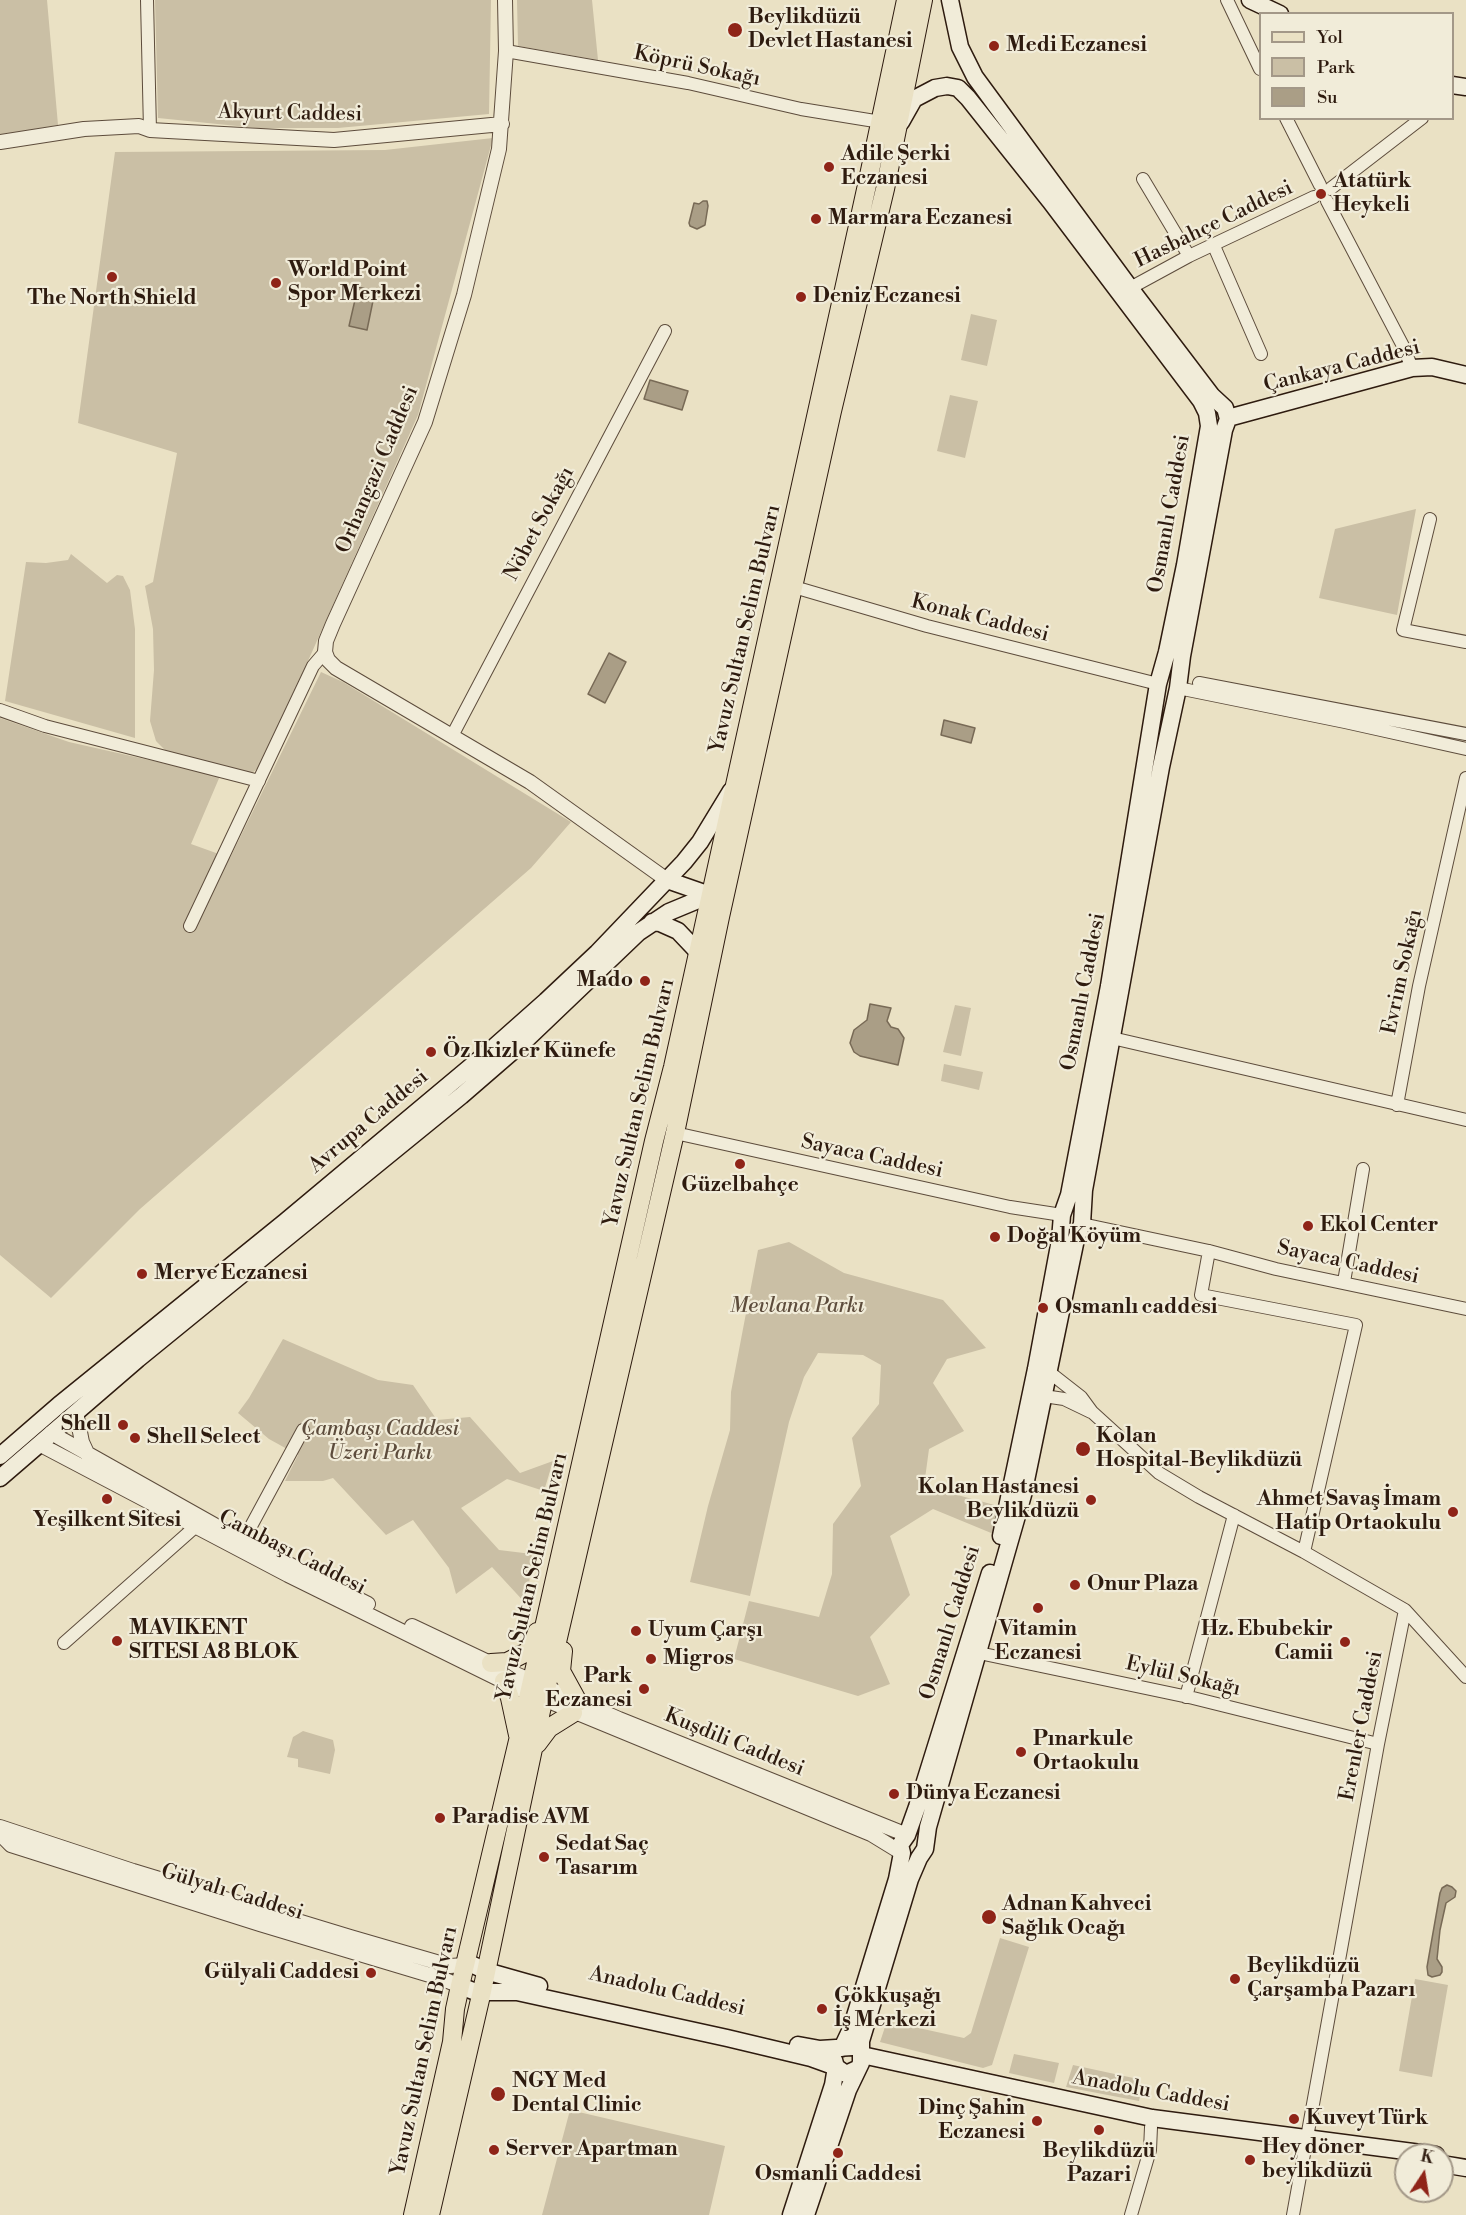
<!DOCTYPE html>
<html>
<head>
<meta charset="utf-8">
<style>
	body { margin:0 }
	#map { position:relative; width:1466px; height:2215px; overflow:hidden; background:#eae1c4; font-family:"Libre Bodoni",serif }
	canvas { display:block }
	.legend { position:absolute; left:1259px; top:12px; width:195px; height:108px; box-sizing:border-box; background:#f1ecd9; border:2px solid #a39888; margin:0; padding:8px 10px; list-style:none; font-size:18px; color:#2e1b0f }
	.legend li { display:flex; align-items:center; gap:12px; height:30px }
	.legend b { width:30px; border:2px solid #a39888 }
	.north { position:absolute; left:1394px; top:2143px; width:60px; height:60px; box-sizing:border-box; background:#f1ecd9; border:2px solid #a39888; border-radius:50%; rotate:12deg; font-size:16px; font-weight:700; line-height:24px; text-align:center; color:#2e1b0f }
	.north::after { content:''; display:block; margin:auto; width:21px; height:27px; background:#8f2418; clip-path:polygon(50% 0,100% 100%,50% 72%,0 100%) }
</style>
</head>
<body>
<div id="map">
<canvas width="1466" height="2215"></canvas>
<ul class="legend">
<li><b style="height:8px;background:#eae1c4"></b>Yol</li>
<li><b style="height:16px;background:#cabfa5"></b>Park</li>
<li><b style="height:16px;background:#aa9e86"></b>Su</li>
</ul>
<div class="north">K</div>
</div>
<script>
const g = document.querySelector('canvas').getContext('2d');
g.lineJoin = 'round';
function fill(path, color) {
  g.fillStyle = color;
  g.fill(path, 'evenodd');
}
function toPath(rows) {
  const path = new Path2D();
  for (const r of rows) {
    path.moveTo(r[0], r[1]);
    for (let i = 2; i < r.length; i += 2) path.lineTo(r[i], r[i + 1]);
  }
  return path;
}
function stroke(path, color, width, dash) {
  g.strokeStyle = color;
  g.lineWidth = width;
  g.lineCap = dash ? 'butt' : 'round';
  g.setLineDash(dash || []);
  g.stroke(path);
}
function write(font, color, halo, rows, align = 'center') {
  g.font = font + ' "Libre Bodoni",serif';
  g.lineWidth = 4.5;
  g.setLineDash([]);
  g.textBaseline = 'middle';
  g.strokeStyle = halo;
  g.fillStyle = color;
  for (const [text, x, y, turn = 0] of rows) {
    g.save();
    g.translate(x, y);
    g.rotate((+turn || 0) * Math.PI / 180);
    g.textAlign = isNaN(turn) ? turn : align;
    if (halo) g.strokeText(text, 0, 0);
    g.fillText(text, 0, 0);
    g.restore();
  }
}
fill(toPath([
	[0,0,47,0,58,125,0,135],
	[155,0,491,0,489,114,338,128,257,128,158,118],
	[517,0,592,0,598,60,518,46],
	[493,138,418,415,261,766,252,773,168,753,156,741,150,721,154,670,153,629,145,586,153,582,177,453,78,423,115,152,385,150],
	[971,314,997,320,987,366,961,360],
	[950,395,978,401,965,458,937,451],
	[1416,509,1397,615,1319,598,1335,529],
	[71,554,107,583,117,575,123,576,130,590,135,629,135,738,5,701,26,562,46,563,68,560],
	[321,672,343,682,571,822,531,868,140,1209,51,1298,0,1255,0,718,69,742,220,776,191,844,230,858],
	[955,1005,971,1008,961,1056,943,1052],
	[944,1064,983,1072,979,1090,941,1081],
	[789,1242,844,1273,943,1300,986,1348,947,1359,933,1383,964,1431,929,1449,924,1486,1002,1507,996,1535,933,1509,890,1536,910,1595,870,1637,890,1684,858,1696,734,1659,749,1601,819,1617,832,1574,833,1524,861,1486,852,1438,879,1404,881,1365,863,1355,818,1353,804,1377,789,1422,750,1596,690,1582,708,1506,730,1430,731,1392,758,1250],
	[283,1339,378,1380,413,1385,437,1420,470,1417,520,1473,553,1461,544,1491,507,1479,461,1508,499,1550,532,1554,527,1605,492,1567,456,1594,449,1568,413,1520,386,1535,333,1478,323,1481,285,1481,298,1455,269,1439,238,1413,249,1398],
	[303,1731,333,1740,335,1750,330,1774,298,1767,298,1759,287,1757,293,1737],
	[1000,1938,1029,1947,992,2065,983,2068,880,2042,887,2021,964,2038,971,2033],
	[1415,1979,1448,1985,1432,2077,1399,2071],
	[1014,2054,1059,2063,1054,2083,1009,2073],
	[1073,2065,1138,2079,1136,2090,1141,2092,1139,2101,1066,2087],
	[570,2110,725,2146,709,2215,542,2215]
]), '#cabfa5');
const water = toPath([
	[703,201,707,201,708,206,705,225,697,229,690,226,689,223,694,203,699,204,703,201],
	[358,287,375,291,367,330,349,326,358,287],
	[650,380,688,391,682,410,644,399,650,380],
	[609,653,626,662,605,703,588,694,609,653],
	[944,720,975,728,971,743,941,735,944,720],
	[870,1004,891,1008,887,1021,891,1027,898,1029,904,1038,898,1065,860,1056,854,1052,850,1043,854,1030,867,1020,870,1004],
	[1447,1885,1452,1887,1456,1891,1455,1897,1446,1903,1440,1930,1437,1959,1442,1967,1442,1972,1440,1975,1432,1977,1428,1975,1427,1967,1440,1893,1442,1888,1447,1885]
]);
fill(water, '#aa9e86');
stroke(water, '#786a56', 1.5);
const minor = toPath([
	[147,0,150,130],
	[1227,0,1260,69],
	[506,51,688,83,801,109,881,122],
	[1286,118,1320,185],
	[1143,179,1189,256],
	[1330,189,1422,118],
	[1327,201,1403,346,1412,368],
	[1214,246,1261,354],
	[1132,287,1189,256,1314,197],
	[1430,519,1403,630,1466,642],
	[794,587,927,626,1158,684],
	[1199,683,1466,734],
	[1178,688,1345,722,1466,749],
	[0,710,45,726,259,781],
	[452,736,665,331],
	[190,926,313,666,325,652],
	[1112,1038,1466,1120],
	[1397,1105,1419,986,1466,778],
	[675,1133,1010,1207,1062,1215],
	[1082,1224,1209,1251,1276,1269,1466,1309],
	[1209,1251,1201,1295,1356,1325,1304,1552],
	[1344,1282,1363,1169],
	[1043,1371,1049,1372,1081,1397,1092,1412,1159,1473,1199,1497,1304,1552,1405,1610,1378,1744,1293,2215],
	[1037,1395,1064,1399,1091,1412],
	[243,1541,303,1430],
	[1405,1610,1466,1677],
	[64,1643,195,1527],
	[979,1653,1193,1698,1378,1744],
	[1186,1697,1234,1515],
	[1131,2215,1150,2150,1151,2127]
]);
const tertiary = toPath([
	[505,0,506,51,499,149,464,295,425,422,333,624,326,641,325,652,328,660,336,668,530,782,667,880],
	[0,142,84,129,121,127,139,126,150,130,334,140,502,124],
	[76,1412,82,1442,88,1455],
	[51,1433,243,1541,368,1604],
	[39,1444,288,1575,517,1688,871,1834,902,1853],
	[412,1626,486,1661,619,1719,907,1835],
	[0,1827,133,1871,350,1937,450,1966,465,1965],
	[2,1829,5,1839,11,1845,260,1924,443,1979,460,1986]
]);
const secondary = toPath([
	[1250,0,1280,14],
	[1452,85,1466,87],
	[901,122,914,99,935,88,947,86,958,88,968,98,1050,201,1201,401,1207,413,1209,426,1185,565,1167,652,1158,684,1109,986,1069,1195,1062,1215,1060,1240,1036,1369,1001,1536],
	[1228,418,1412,368,1432,367,1466,375],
	[667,880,710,895],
	[652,922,660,923,678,931,697,951],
	[0,1456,59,1405,285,1222,493,1048,546,1001,597,953,684,862,700,842,731,791],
	[0,1478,138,1359,461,1096,528,1038,639,932,669,912,710,895],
	[465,1965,471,1964,486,1971,539,1986],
	[460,1986,476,1992,517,1992,727,2038,811,2058,836,2067,846,2074,857,2069],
	[798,2045,820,2049,852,2047],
	[842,2048,851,2029,897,1879,902,1853,900,1845,907,1835,917,1807,990,1573],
	[862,2055,1152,2118,1436,2155],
	[1442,2164,1466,2168],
	[791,2215,833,2085,836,2067,834,2060],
	[806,2215,848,2090,861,2063,861,2041,910,1879,919,1858,925,1849,928,1827,1023,1495,1076,1239,1082,1224,1084,1190,1161,767,1178,688,1182,656,1224,430,1228,419,1225,408,1212,396,1136,296,975,77,960,47,950,0]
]);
const primary = toPath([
	[563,1651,561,1671,578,1702],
	[491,1663,507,1662,527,1652,533,1643,537,1632],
	[504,1681,510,1698,518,1735],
	[537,1744,549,1728,573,1713],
	[413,2215,452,2042,455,2009,460,1986,526,1707,654,1141,673,1067,867,185,906,0],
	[430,2215,482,1991,541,1711,675,1133,720,917,832,411,885,189,923,0]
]);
stroke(minor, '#5d4c3c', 14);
stroke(tertiary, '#5d4c3c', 16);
stroke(secondary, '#2e1b0f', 19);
stroke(primary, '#2e1b0f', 20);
stroke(minor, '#f1ecd9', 12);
stroke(tertiary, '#f1ecd9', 14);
stroke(secondary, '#f1ecd9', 16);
stroke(primary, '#eae1c4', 18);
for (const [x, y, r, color] of [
	[735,30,8,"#8f2418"],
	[994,46,6,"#8f2418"],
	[829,167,6,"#8f2418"],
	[1321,194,6,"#8f2418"],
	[816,219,6,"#8f2418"],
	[112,277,6,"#8f2418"],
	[276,283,6,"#8f2418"],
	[801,297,6,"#8f2418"],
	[645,981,6,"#8f2418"],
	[431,1052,6,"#8f2418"],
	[740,1164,6,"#8f2418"],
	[1308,1226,6,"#8f2418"],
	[995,1237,6,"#8f2418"],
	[142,1274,6,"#8f2418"],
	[1043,1308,6,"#8f2418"],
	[123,1425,6,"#8f2418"],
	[135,1438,6,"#8f2418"],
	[1083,1449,8,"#8f2418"],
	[107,1499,6,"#8f2418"],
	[1091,1500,6,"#8f2418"],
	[1453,1512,6,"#8f2418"],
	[1075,1585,6,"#8f2418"],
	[1038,1608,6,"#8f2418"],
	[636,1631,6,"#8f2418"],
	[117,1641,6,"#8f2418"],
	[1345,1642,6,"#8f2418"],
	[651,1659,6,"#8f2418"],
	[644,1689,6,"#8f2418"],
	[1021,1752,6,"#8f2418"],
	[894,1794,6,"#8f2418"],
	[440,1818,6,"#8f2418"],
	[544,1857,6,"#8f2418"],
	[989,1917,8,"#8f2418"],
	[371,1973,6,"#8f2418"],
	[1235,1979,6,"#8f2418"],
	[822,2009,6,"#8f2418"],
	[498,2094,8,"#8f2418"],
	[1294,2119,6,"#8f2418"],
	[1037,2121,6,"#8f2418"],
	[1099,2130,6,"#8f2418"],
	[494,2150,6,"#8f2418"],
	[838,2153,6,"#8f2418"],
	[1250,2160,6,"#8f2418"]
]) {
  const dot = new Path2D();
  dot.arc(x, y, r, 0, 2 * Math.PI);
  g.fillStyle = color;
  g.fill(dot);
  stroke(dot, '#f1ecd9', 2);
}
write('bold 21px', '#2e1b0f', '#f1ecd9', [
	["Beylikdüzü",748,18],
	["Devlet Hastanesi",748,42],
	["Medi Eczanesi",1006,46],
	["Adile Şerki",841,155],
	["Eczanesi",841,179],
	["Atatürk",1333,182],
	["Heykeli",1333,206],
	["Marmara Eczanesi",828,219],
	["World Point",288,271],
	["Spor Merkezi",288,295],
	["Deniz Eczanesi",813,297],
	["The North Shield",112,299,"center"],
	["Mado",633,981,"right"],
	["Öz Ikizler Künefe",443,1052],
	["Güzelbahçe",740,1186,"center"],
	["Ekol Center",1320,1226],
	["Doğal Köyüm",1007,1237],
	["Merve Eczanesi",154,1274],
	["Osmanlı caddesi",1055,1308],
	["Shell",111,1425,"right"],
	["Kolan",1096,1437],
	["Hospital-Beylikdüzü",1096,1461],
	["Shell Select",147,1438],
	["Kolan Hastanesi",1079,1488,"right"],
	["Beylikdüzü",1079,1512,"right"],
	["Ahmet Savaş İmam",1441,1500,"right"],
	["Hatip Ortaokulu",1441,1524,"right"],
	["Yeşilkent Sitesi",107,1521,"center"],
	["Onur Plaza",1087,1585],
	["MAVIKENT",129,1629],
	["SITESI A8 BLOK",129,1653],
	["Vitamin",1038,1630,"center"],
	["Eczanesi",1038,1654,"center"],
	["Hz. Ebubekir",1333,1630,"right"],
	["Camii",1333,1654,"right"],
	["Uyum Çarşı",648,1631],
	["Migros",663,1659],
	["Park",632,1677,"right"],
	["Eczanesi",632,1701,"right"],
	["Pınarkule",1033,1740],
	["Ortaokulu",1033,1764],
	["Dünya Eczanesi",906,1794],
	["Paradise AVM",452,1818],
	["Sedat Saç",556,1845],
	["Tasarım",556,1869],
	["Adnan Kahveci",1002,1905],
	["Sağlık Ocağı",1002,1929],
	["Beylikdüzü",1247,1967],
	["Çarşamba Pazarı",1247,1991],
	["Gülyali Caddesi",359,1973,"right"],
	["Gökkuşağı",834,1997],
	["İş Merkezi",834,2021],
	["NGY Med",512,2082],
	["Dental Clinic",512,2106],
	["Dinç Şahin",1025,2109,"right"],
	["Eczanesi",1025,2133,"right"],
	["Kuveyt Türk",1306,2119],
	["Hey döner",1262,2148],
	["beylikdüzü",1262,2172],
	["Server Apartman",506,2150],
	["Beylikdüzü",1099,2152,"center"],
	["Pazari",1099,2176,"center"],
	["Osmanli Caddesi",838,2175,"center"]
], 'left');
write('21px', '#2e1b0f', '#f1ecd9', [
	["Köprü Sokağı",697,67,12],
	["Akyurt Caddesi",290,114,1],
	["Hasbahçe Caddesi",1214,225,-26],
	["Çankaya Caddesi",1342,367,-14],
	["Orhangazi Caddesi",378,470,-67],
	["Osmanlı Caddesi",1170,514,-80],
	["Nöbet Sokağı",540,524,-62],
	["Konak Caddesi",980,619,14],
	["Yavuz Sultan Selim Bulvarı",746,629,-77],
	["Evrim Sokağı",1403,972,-78],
	["Osmanlı Caddesi",1084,992,-79],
	["Yavuz Sultan Selim Bulvarı",640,1103,-77],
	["Avrupa Caddesi",369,1122,-40],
	["Sayaca Caddesi",872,1157,12],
	["Sayaca Caddesi",1348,1263,12],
	["Çambaşı Caddesi",292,1553,27],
	["Yavuz Sultan Selim Bulvarı",533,1577,-77],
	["Osmanlı Caddesi",951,1623,-73],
	["Eylül Sokağı",1183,1677,13],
	["Erenler Caddesi",1362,1726,-79],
	["Kuşdili Caddesi",734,1743,22],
	["Gülyalı Caddesi",232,1893,17],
	["Anadolu Caddesi",667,1992,13],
	["Yavuz Sultan Selim Bulvarı",425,2051,-78],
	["Anadolu Caddesi",1151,2092,10]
]);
write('italic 21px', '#5d4c3c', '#f1ecd9', [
	["Mevlana Parkı",797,1307],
	["Çambaşı Caddesi",380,1430],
	["Üzeri Parkı",380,1454]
]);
</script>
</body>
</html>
